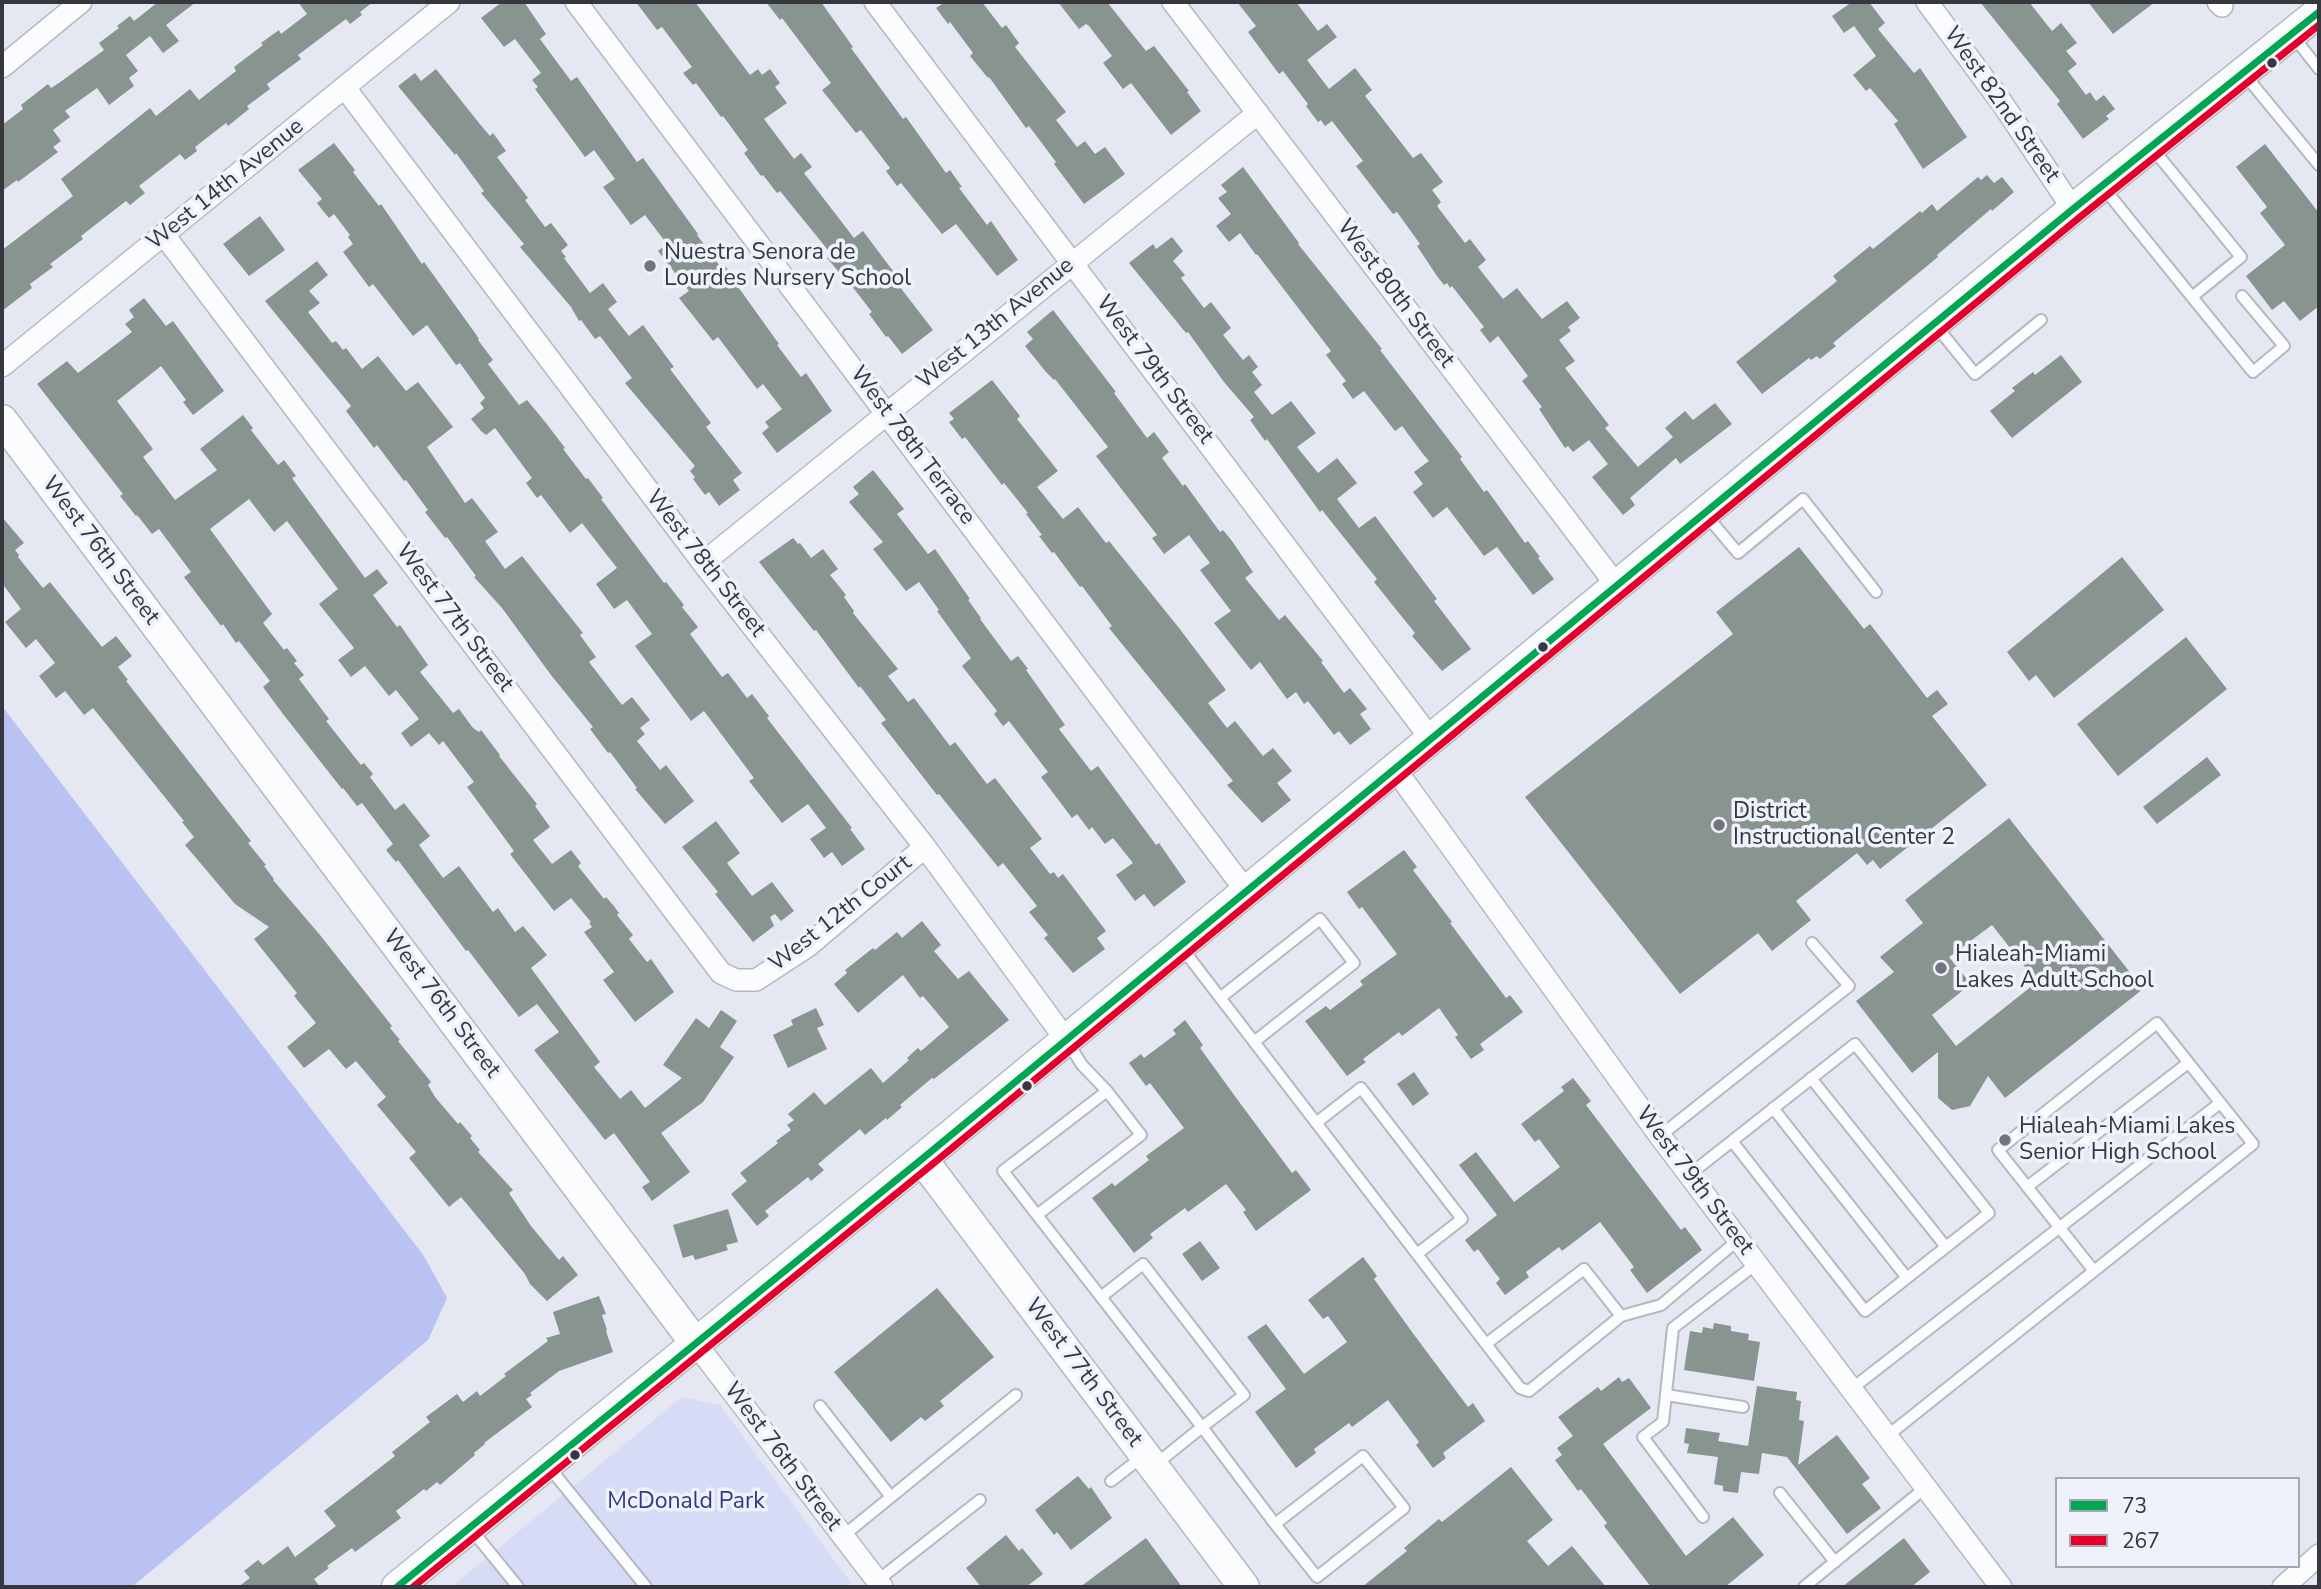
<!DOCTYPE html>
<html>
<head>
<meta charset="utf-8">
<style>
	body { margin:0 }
	#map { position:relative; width:2321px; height:1589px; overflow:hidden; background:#e5e8f2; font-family:"Nunito Sans",sans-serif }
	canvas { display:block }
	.frame { position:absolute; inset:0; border:4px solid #36373f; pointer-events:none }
	.legend { position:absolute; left:2055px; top:1477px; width:245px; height:91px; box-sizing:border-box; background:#eff2fd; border:2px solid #a5a7b1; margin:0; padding:9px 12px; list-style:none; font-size:21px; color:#36373f }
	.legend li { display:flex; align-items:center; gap:14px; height:35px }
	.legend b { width:35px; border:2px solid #a5a7b1 }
</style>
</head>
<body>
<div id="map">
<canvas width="2321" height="1589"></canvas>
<div class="frame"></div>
<ul class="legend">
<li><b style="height:9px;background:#00a651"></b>73</li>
<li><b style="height:9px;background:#e4002b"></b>267</li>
</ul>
</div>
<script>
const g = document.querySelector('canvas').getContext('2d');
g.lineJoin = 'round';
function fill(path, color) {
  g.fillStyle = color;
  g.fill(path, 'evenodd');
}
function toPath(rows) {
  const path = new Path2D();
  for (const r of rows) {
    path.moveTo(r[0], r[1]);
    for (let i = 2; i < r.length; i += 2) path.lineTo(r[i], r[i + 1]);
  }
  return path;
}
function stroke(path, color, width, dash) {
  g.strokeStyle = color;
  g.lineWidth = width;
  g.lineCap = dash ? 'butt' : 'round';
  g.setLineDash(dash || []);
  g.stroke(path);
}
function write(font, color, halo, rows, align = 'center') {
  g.font = font + ' "Nunito Sans",sans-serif';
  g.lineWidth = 7;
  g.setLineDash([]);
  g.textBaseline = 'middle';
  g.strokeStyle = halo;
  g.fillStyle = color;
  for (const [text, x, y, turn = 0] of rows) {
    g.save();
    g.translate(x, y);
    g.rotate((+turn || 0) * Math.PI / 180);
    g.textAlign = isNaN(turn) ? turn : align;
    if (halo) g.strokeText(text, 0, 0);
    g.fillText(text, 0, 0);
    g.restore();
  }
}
fill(toPath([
	[682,1397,720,1405,854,1587,451,1587]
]), '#d7dcf6');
fill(toPath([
	[2,706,424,1256,447,1298,428,1340,132,1587,2,1587]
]), '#bac2f3');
fill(toPath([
	[158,2,196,2,166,25,179,41,163,53,150,36,126,55,138,71,129,78,134,86,109,105,97,88,65,111,70,117,53,130,61,141,53,147,58,152,18,182,17,180,2,191,2,125,23,109,21,105,48,84,51,88,59,83,104,50,99,43,119,28,117,26,130,16,134,21],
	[298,2,373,2,360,12,362,15,350,24,346,19,298,55,301,59,267,84,270,89,247,106,249,109,228,126,226,123,195,147,197,151,185,160,180,154,139,186,145,193,130,205,126,201,81,236,83,239,50,264,53,267,30,284,32,288,2,311,2,250,73,196,61,179,150,108,156,116,190,89,199,100,236,71,234,67,263,45,261,43,279,30,281,34,307,14],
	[502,2,524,2,546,34,540,39,571,81,577,77,637,162,643,158,698,234,697,235,722,269,725,266,738,283,736,284,779,344,777,345,801,377,806,373,832,411,777,453,762,433,769,427,765,422,782,409,763,384,757,389,718,337,713,341,679,298,689,291,658,251,667,244,645,215,631,225,603,187,615,179,594,150,585,157,535,89,538,87,532,80,541,73,515,39,504,47,481,18],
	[636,2,695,2,750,75,758,69,762,75,770,69,780,83,775,87,787,103,764,119,794,159,801,153,812,167,804,173,854,238,863,231,893,271,890,274,933,330,902,354,888,336,886,337,869,314,872,312,844,276,843,277,827,258,832,255,780,191,777,193,763,175,761,176,744,153,748,150,723,116,721,117,696,83,693,85,683,73,692,67,662,27,657,30],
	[766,2,821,2,853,47,851,48,903,119,906,117,946,173,950,170,962,187,959,188,987,225,991,221,1018,260,997,276,956,224,942,234,901,183,897,186,886,171,890,168,861,130,856,133,822,90,831,83,782,18,780,20],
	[945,2,982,2,1002,28,1006,25,1019,43,1015,47,1066,112,1056,120,1077,147,1085,141,1095,154,1105,147,1125,174,1084,204,1054,164,1056,162,1029,126,1026,128,989,77,988,78,970,56,973,53,950,22,948,24,936,8],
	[1058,2,1107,2,1146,51,1154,46,1189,91,1187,92,1201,111,1171,135,1131,83,1123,89,1103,63,1112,56,1089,26,1086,24,1079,29],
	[1237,2,1296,2,1318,31,1327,24,1337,37,1307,60,1329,89,1355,68,1372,90,1365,96,1413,158,1421,153,1443,182,1432,190,1441,202,1437,206,1465,243,1470,239,1486,260,1478,267,1503,299,1517,288,1542,319,1567,301,1580,318,1568,327,1571,331,1559,340,1575,361,1565,368,1609,425,1605,428,1638,467,1673,437,1665,428,1685,411,1693,420,1715,403,1732,424,1680,464,1676,458,1630,498,1635,505,1623,515,1592,477,1608,464,1589,440,1573,452,1568,446,1565,448,1539,409,1542,407,1522,381,1528,376,1498,336,1490,343,1480,330,1484,327,1452,286,1450,288,1447,283,1444,285,1437,276,1417,246,1420,244,1397,212,1393,214,1356,166,1363,161,1332,121,1325,126,1321,120,1318,122,1306,106,1308,104,1283,71,1279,74,1248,32,1256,26],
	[1852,2,1869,2,1885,23,1878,29,1914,73,1920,68,1967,137,1923,169,1894,124,1898,121,1870,88,1866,91,1853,75,1876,56,1854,26,1844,33,1832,16],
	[1980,2,2029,2,2052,31,2061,23,2077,43,2066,51,2077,64,2068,71,2086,95,2090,92,2096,101,2104,95,2115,109,2106,116,2109,119,2083,139,2057,104,2060,101],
	[2088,2,2155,2,2113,34],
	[436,69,479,123,490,136,493,133,506,151,497,157,528,198,525,200,545,227,551,223,568,245,561,251,566,257,564,258,590,293,603,283,617,302,608,309,629,336,643,325,674,367,670,369,711,423,706,427,742,473,733,480,740,490,719,506,709,492,705,495,693,479,695,477,690,471,695,466,625,383,632,378,600,336,595,339,581,320,579,321,571,307,520,247,524,244,481,193,484,191,456,153,455,155,398,86,415,73,421,81],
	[334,143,355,170,353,172,379,206,381,204,422,264,424,262,475,333,479,339,478,340,493,360,488,364,519,405,527,400,546,423,565,448,563,449,586,479,588,478,603,498,601,499,664,583,666,582,684,605,682,607,698,627,690,634,722,677,728,673,747,698,752,694,769,716,767,718,852,828,850,829,865,849,842,866,832,852,824,858,810,839,826,828,808,804,782,823,749,781,754,778,704,711,691,721,635,646,652,634,627,600,614,609,596,584,617,568,582,523,570,533,541,495,537,498,526,483,532,478,495,428,486,435,481,431,471,419,484,408,480,403,485,398,460,363,456,365,427,325,413,336,373,284,369,287,343,252,353,244,348,237,350,235,334,214,329,218,323,211,317,203,322,199,298,170],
	[2265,144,2319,213,2319,306,2300,321,2284,301,2272,310,2246,276,2285,245,2260,213,2267,207,2236,167],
	[1243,167,1299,243,1298,244,1382,349,1380,350,1462,457,1460,459,1484,492,1487,490,1495,501,1525,543,1528,541,1540,557,1538,558,1554,579,1533,595,1497,547,1484,556,1447,507,1433,518,1413,492,1423,484,1414,472,1429,461,1423,454,1402,426,1395,431,1364,391,1353,399,1342,384,1346,381,1326,355,1331,351,1257,254,1256,255,1240,233,1229,242,1216,226,1231,214,1218,198,1227,192,1221,185],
	[1987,175,1994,183,2002,177,2014,192,1992,211,1991,209,1937,255,1938,257,1833,343,1836,346,1820,359,1817,356,1811,360,1809,358,1762,394,1736,362,1837,281,1833,276,1870,246,1873,249,1920,211,1922,213,1932,204,1937,211,1978,177,1981,180],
	[260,216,285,250,249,276,223,244],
	[1172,237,1183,251,1173,261,1185,275,1181,278,1204,308,1211,302,1231,328,1223,335,1243,360,1249,355,1258,367,1252,372,1262,385,1254,392,1272,415,1291,401,1316,433,1297,447,1318,473,1337,458,1357,483,1337,499,1359,528,1375,516,1437,599,1434,601,1471,649,1442,671,1412,636,1415,633,1374,582,1377,579,1322,510,1320,512,1267,439,1265,441,1250,420,1254,417,1224,382,1188,332,1186,333,1129,263,1153,244,1156,249],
	[317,261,328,275,309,291,320,303,308,312,332,343,336,341,343,350,346,348,362,369,378,356,406,391,418,382,453,427,427,447,465,503,472,498,498,532,485,541,505,569,522,556,583,633,580,635,596,657,589,662,622,705,632,697,650,720,640,728,645,734,637,741,660,770,666,765,694,801,665,824,635,789,637,788,610,752,608,753,590,729,593,727,551,675,502,608,474,577,476,576,447,537,445,538,425,512,428,510,406,480,404,481,377,445,374,448,346,411,351,406,265,301],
	[144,298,166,326,173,321,224,391,193,415,183,402,186,400,161,366,117,401,153,449,143,457,175,500,217,470,200,449,243,415,253,428,251,430,278,465,284,460,296,476,292,478,365,578,377,569,388,583,373,595,397,627,400,625,428,665,420,672,453,713,459,709,473,728,479,732,481,730,500,755,499,756,537,804,535,806,550,827,533,840,552,864,571,850,581,863,578,866,604,899,606,897,613,905,619,913,617,915,633,935,629,939,647,962,651,959,674,992,635,1022,603,980,614,972,584,932,592,927,589,923,591,922,571,898,554,911,510,854,514,851,467,787,474,782,443,741,439,745,429,733,411,747,401,733,419,719,396,690,389,696,365,666,351,677,338,660,354,648,319,604,338,589,287,521,274,532,249,499,210,529,272,614,263,623,284,650,287,648,297,661,294,663,304,675,299,679,329,719,326,721,361,765,364,763,373,774,370,777,395,810,404,803,430,836,419,845,443,878,459,866,493,912,498,908,515,932,523,926,547,955,531,968,600,1062,594,1067,620,1099,631,1090,645,1108,682,1078,663,1065,696,1018,709,1028,721,1010,737,1021,720,1047,734,1057,703,1102,661,1133,690,1172,652,1201,642,1187,650,1182,614,1133,605,1140,534,1050,559,1032,537,1004,519,1017,468,950,466,951,398,860,396,862,386,850,393,844,362,803,357,806,343,788,342,789,283,714,263,687,270,681,239,641,236,643,223,624,221,626,184,577,191,572,159,529,152,534,137,515,136,516,120,496,123,494,37,384,67,361,78,373,132,332,125,324,134,317,129,310],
	[1053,310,1116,392,1114,393,1147,438,1154,432,1169,452,1162,458,1183,486,1185,484,1220,532,1223,530,1232,541,1253,572,1245,578,1279,620,1285,615,1323,661,1321,662,1344,693,1350,688,1367,709,1360,714,1371,729,1350,745,1339,731,1334,735,1308,701,1304,704,1296,692,1287,699,1260,662,1251,670,1214,623,1231,611,1200,570,1210,563,1189,535,1164,554,1152,538,1157,535,1096,456,1108,447,1055,379,1054,380,1046,372,1025,346,1033,339,1027,332],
	[2061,355,2082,382,2012,438,1990,411,2015,391,2012,388,2033,372,2035,375],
	[992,380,1020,416,1017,419,1058,471,1037,487,1063,519,1078,507,1106,543,1109,541,1179,628,1226,690,1208,703,1227,728,1235,721,1263,756,1273,748,1292,771,1277,783,1291,800,1262,823,1227,785,1233,781,1109,628,1112,626,1082,586,1080,587,1054,552,1052,553,1039,536,1042,535,1026,514,1028,513,1004,483,1002,485,965,437,962,439,949,422,954,419,949,413],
	[873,470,904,509,897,514,928,554,935,549,970,599,968,600,981,618,980,619,1011,661,1018,656,1028,669,1026,670,1065,725,1059,729,1091,771,1098,766,1156,845,1159,843,1186,882,1154,907,1144,894,1135,901,1116,875,1133,863,1113,838,1105,844,1092,827,1089,830,1077,814,1072,818,1041,777,1048,772,1009,721,1003,726,994,714,997,711,962,666,971,658,937,611,939,610,919,582,906,591,873,549,883,542,849,502,859,494,853,487],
	[2,517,24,543,15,550,19,555,18,557,43,588,50,582,102,647,116,636,132,656,118,667,128,680,126,681,251,841,248,843,266,865,264,866,274,879,273,880,320,935,392,1026,390,1028,400,1040,398,1041,431,1082,428,1085,435,1097,458,1124,460,1122,472,1136,470,1138,480,1150,478,1152,513,1190,509,1193,531,1226,559,1260,563,1256,578,1275,547,1301,530,1284,525,1274,461,1197,449,1207,409,1158,416,1152,377,1105,386,1097,356,1061,346,1069,329,1049,304,1068,287,1047,316,1023,294,996,297,993,254,939,269,927,235,904,185,845,194,837,182,822,184,821,93,708,84,715,65,691,56,698,39,676,55,663,36,639,26,648,5,622,21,609,2,583],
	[793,538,798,544,800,543,811,558,823,549,838,569,830,575,846,595,844,597,854,611,853,613,898,669,888,676,908,702,914,698,950,746,955,742,987,784,995,778,1042,839,1030,848,1050,874,1054,872,1058,878,1063,874,1106,931,1097,938,1105,949,1073,973,1044,938,1048,935,1029,912,1037,906,1003,863,998,867,939,794,937,795,881,723,886,720,860,686,859,688,816,630,814,631,759,562],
	[1799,547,1864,629,1870,624,1927,698,1937,690,1948,704,1932,716,1987,785,1880,869,1873,860,1867,865,1857,853,1796,901,1811,920,1772,951,1758,933,1680,994,1525,797,1733,634,1716,612],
	[2122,557,2164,610,2054,698,2036,675,2029,681,2007,652],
	[2186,637,2227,689,2118,776,2077,724],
	[2207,757,2221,775,2157,824,2143,807],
	[2009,818,2143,989,2005,1098,1988,1076,1970,1106,1952,1110,1938,1098,1938,1052,1912,1073,1856,1001,1894,972,1880,957,1923,923,1905,900],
	[1992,925,2037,982,1956,1046,1932,1015,1971,984,1949,957],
	[716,821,740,853,727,863,752,896,772,882,794,911,781,921,775,914,770,917,774,926,753,942,715,894,718,892,682,847],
	[1404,850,1417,867,1413,870,1452,922,1450,923,1506,998,1510,995,1523,1012,1480,1044,1484,1050,1471,1059,1455,1037,1458,1035,1439,1008,1402,1036,1399,1032,1363,1059,1366,1062,1347,1076,1305,1021,1326,1006,1330,1010,1363,985,1360,981,1397,954,1362,907,1359,909,1347,892],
	[922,921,941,945,934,951,958,979,969,971,1009,1020,934,1079,932,1078,900,1105,902,1107,887,1120,886,1118,865,1135,860,1129,818,1164,824,1170,811,1181,808,1177,765,1211,769,1216,757,1226,731,1194,747,1181,740,1173,778,1143,776,1141,791,1130,787,1125,794,1120,788,1114,814,1092,825,1105,871,1068,883,1083,909,1060,907,1058,918,1048,921,1051,949,1027,923,996,920,998,903,975,858,1013,834,984,847,973,845,970,873,948,875,950,897,932,902,938],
	[816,1008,824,1025,817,1028,827,1049,788,1068,773,1035,793,1025,791,1020],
	[1185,1020,1203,1045,1200,1048,1237,1099,1292,1173,1296,1170,1311,1190,1256,1231,1243,1212,1246,1210,1226,1184,1188,1212,1185,1208,1150,1234,1153,1238,1134,1253,1092,1198,1112,1183,1115,1186,1149,1160,1146,1156,1184,1128,1150,1083,1146,1086,1129,1063,1141,1054,1144,1058,1176,1034,1173,1030],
	[1414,1072,1429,1094,1413,1106,1397,1084],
	[1573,1078,1591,1101,1586,1105,1681,1230,1685,1227,1702,1250,1647,1293,1630,1270,1634,1267,1600,1222,1562,1251,1559,1247,1526,1272,1529,1277,1505,1295,1496,1283,1500,1279,1496,1274,1478,1249,1474,1252,1465,1240,1497,1215,1459,1165,1476,1152,1514,1202,1560,1167,1539,1139,1535,1142,1521,1124,1564,1091,1561,1087],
	[728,1209,738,1242,726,1245,728,1250,695,1260,693,1255,683,1258,673,1225],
	[1200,1241,1220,1268,1202,1281,1182,1254],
	[1363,1257,1377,1276,1374,1279,1412,1332,1468,1407,1473,1403,1485,1421,1443,1453,1446,1458,1433,1468,1416,1445,1419,1442,1388,1400,1352,1427,1349,1423,1314,1449,1316,1453,1296,1468,1255,1412,1286,1389,1247,1337,1266,1324,1304,1374,1347,1342,1328,1316,1323,1319,1308,1300],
	[937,1288,994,1357,940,1401,944,1406,925,1421,921,1417,891,1442,834,1372],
	[599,1296,606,1314,602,1315,607,1330,606,1331,613,1352,559,1371,530,1393,532,1395,526,1399,532,1407,484,1443,485,1444,474,1453,475,1455,440,1485,437,1482,426,1491,424,1489,396,1511,401,1518,355,1552,352,1548,327,1566,329,1568,314,1579,320,1587,238,1587,250,1578,244,1571,258,1560,263,1565,288,1546,295,1557,336,1526,324,1511,395,1456,392,1452,430,1422,426,1417,457,1394,463,1402,477,1391,480,1396,506,1376,504,1374,548,1341,546,1338,560,1334,553,1312],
	[1714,1323,1731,1326,1731,1331,1749,1334,1748,1340,1760,1342,1754,1381,1684,1370,1690,1331,1702,1333,1703,1327,1713,1329],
	[1619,1377,1622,1382,1629,1378,1651,1408,1603,1444,1686,1556,1733,1517,1764,1555,1725,1587,1651,1587,1604,1526,1607,1523,1581,1489,1578,1491,1555,1460,1562,1455,1557,1448,1573,1436,1558,1417,1598,1387,1601,1391],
	[1757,1386,1797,1392,1796,1400,1801,1401,1799,1420,1804,1421,1798,1465,1837,1435,1870,1478,1862,1484,1881,1508,1847,1534,1787,1457,1762,1453,1759,1474,1741,1472,1738,1493,1723,1491,1723,1486,1714,1484,1718,1457,1687,1453,1689,1444,1684,1443,1686,1428,1720,1433,1718,1441,1748,1446],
	[1511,1467,1553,1520,1527,1541,1548,1566,1572,1546,1606,1587,1362,1587,1407,1551,1404,1548,1439,1519,1442,1522],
	[1078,1476,1089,1489,1091,1487,1112,1518,1071,1550,1057,1532,1054,1535,1035,1510],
	[1006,1535,1019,1551,1022,1548,1043,1574,1026,1587,981,1587,966,1568],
	[1146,1538,1182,1587,1080,1587],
	[1904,1538,1930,1572,1911,1587,1842,1587]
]), '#879490');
const lane = toPath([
	[2293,36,2319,69],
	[2245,75,2319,165],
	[2103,187,2192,297,2241,257,2153,149],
	[2192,297,2253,372,2284,346,2242,296],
	[1936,326,1975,374,2041,320],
	[1706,515,1738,553,1803,499,1876,592],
	[1182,948,1486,1344,1520,1388,1529,1391,1621,1316,1584,1269,1486,1344],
	[1220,998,1320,919,1354,963,1254,1042],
	[1067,1041,1082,1065,1107,1091],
	[1811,1078,1946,1247],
	[1773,1108,1907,1278],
	[1316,1123,1361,1088,1462,1219,1417,1254],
	[1660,1136,1849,986,1812,943],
	[1689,1175,1855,1044,1989,1213,1865,1311,1732,1141],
	[2027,1187,2188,1063],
	[1037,1215,1141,1135,1107,1091,1003,1171,1037,1215,1101,1297,1202,1427,1244,1395,1143,1264,1101,1297],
	[1621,1316,1661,1305,1738,1240],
	[1850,1390,2220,1103],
	[1666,1395,1743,1407],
	[820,1406,891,1497],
	[1886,1437,2094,1271,2253,1144,2157,1023,1998,1150,2094,1271],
	[1155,1465,1202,1427,1275,1524,1317,1577,1404,1508,1363,1456,1275,1524],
	[549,1467,646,1587],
	[1111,1481,1142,1457],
	[1780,1493,1835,1562],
	[1703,1517,1643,1437,1663,1422,1673,1328,1756,1264],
	[471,1529,518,1587],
	[843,1536,1016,1395],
	[877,1581,980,1500],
	[1804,1587,1925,1488]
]);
const street = toPath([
	[576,2,1246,891],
	[875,2,1431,739],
	[1173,2,1617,586],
	[1927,2,2002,103,2073,209],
	[2218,2,2222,6],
	[2,67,81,2],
	[345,88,703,563,925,847,1066,1040],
	[164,235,721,973,736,980,756,980,808,946,925,847],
	[2,366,449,2],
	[703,563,1258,113],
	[1395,769,1660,1136,2001,1587],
	[696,1344,882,1587],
	[2283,1587,2319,1555]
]);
const secondary = toPath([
	[2,420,696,1344],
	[922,1159,1244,1587],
	[397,1587,922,1159,2073,209,2319,12]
]);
stroke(lane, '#b6b8bf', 14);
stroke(street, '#b6b8bf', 24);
stroke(secondary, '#b6b8bf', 33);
stroke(lane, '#fbfcfd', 10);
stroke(street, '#fbfcfd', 21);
stroke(secondary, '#fbfcfd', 30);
stroke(toPath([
	[397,1587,922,1159,2073,209,2319,12]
]), '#00a651', 7);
stroke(toPath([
	[413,1587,929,1167,2080,217,2319,25]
]), '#e4002b', 7);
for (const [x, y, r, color] of [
	[2272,63,6,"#36373f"],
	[650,266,7,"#73757e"],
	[1543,647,6,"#36373f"],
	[1719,825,7,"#73757e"],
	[1941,968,7,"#73757e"],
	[1027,1086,6,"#36373f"],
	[2005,1140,7,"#73757e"],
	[575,1455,6,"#36373f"]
]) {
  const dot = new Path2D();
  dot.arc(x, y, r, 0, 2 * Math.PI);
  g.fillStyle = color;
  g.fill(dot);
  stroke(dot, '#eff2fd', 2.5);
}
write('23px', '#36373f', '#eff2fd', [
	["West 82nd Street",2001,105,55],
	["West 14th Avenue",226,185,-39],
	["West 80th Street",1395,294,53],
	["West 13th Avenue",996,324,-39],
	["West 79th Street",1154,370,53],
	["West 78th Terrace",912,446,53],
	["West 76th Street",100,551,53],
	["West 78th Street",705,564,52],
	["West 77th Street",454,618,53],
	["West 12th Court",841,914,-38],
	["West 76th Street",441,1004,53],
	["West 79th Street",1694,1181,53],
	["West 77th Street",1083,1373,53],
	["West 76th Street",782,1457,53]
]);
write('23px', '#36373f', '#eff2fd', [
	["Nuestra Senora de",664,253],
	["Lourdes Nursery School",664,279],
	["District",1733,812],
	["Instructional Center 2",1733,838],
	["Hialeah-Miami",1955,955],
	["Lakes Adult School",1955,981],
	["Hialeah-Miami Lakes",2019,1127],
	["Senior High School",2019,1153]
], 'left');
write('23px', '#353985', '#eff2fd', [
	["McDonald Park",686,1502]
]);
</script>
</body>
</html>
